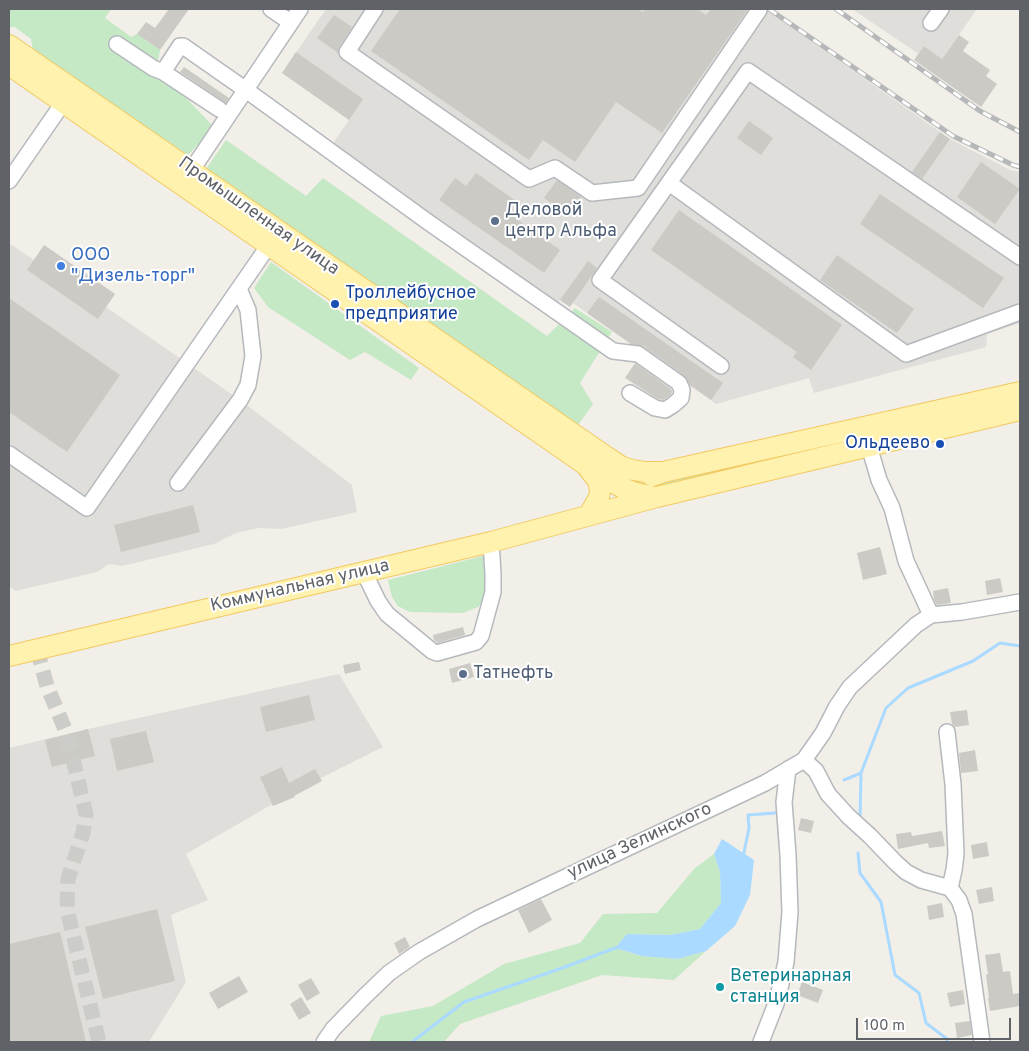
<!DOCTYPE html>
<html>
<head>
<meta charset="utf-8">
<style>
	body { margin:0 }
	#map { position:relative; width:1029px; height:1051px; overflow:hidden; background:#f1efe8; font-family:Overpass,sans-serif }
	canvas { display:block }
	.frame { position:absolute; inset:0; border:10px solid #5f6368; pointer-events:none }
	.scale { position:absolute; left:856px; top:1018px; width:155px; height:22px; box-sizing:border-box; border:2px solid #5f6368; border-top:0; padding-left:6px; font-size:15px; line-height:18px; white-space:nowrap; color:#5f6368; -webkit-text-stroke:4px #fff; paint-order:stroke }
</style>
</head>
<body>
<div id="map">
<canvas width="1029" height="1051"></canvas>
<div class="frame"></div>
<div class="scale">100 m</div>
</div>
<script>
const g = document.querySelector('canvas').getContext('2d');
g.lineJoin = 'round';
function fill(path, color) {
  g.fillStyle = color;
  g.fill(path, 'evenodd');
}
function toPath(rows) {
  const path = new Path2D();
  for (const r of rows) {
    path.moveTo(r[0], r[1]);
    for (let i = 2; i < r.length; i += 2) path.lineTo(r[i], r[i + 1]);
  }
  return path;
}
function stroke(path, color, width, dash) {
  g.strokeStyle = color;
  g.lineWidth = width;
  g.lineCap = dash ? 'butt' : 'round';
  g.setLineDash(dash || []);
  g.stroke(path);
}
function write(font, color, halo, rows, align = 'center') {
  g.font = font + ' Overpass,sans-serif';
  g.lineWidth = 4;
  g.setLineDash([]);
  g.textBaseline = 'middle';
  g.strokeStyle = halo;
  g.fillStyle = color;
  for (const [text, x, y, turn = 0] of rows) {
    g.save();
    g.translate(x, y);
    g.rotate((+turn || 0) * Math.PI / 180);
    g.textAlign = isNaN(turn) ? turn : align;
    if (halo) g.strokeText(text, 0, 0);
    g.fillText(text, 0, 0);
    g.restore();
  }
}
fill(toPath([
	[326,9,774,9,771,13,950,139,1010,170,1020,172,1020,323,987,334,986,347,814,393,809,378,716,404,573,303,570,307,560,300,557,305,331,146,349,120,282,73],
	[852,9,977,9,942,59,924,46,919,54],
	[9,243,34,260,44,245,115,294,106,307,240,400,352,485,357,512,281,529,259,528,236,533,214,544,122,566,109,564,97,572,16,591,9,586],
	[339,674,383,747,297,790,186,854,208,900,171,915,186,982,149,1042,9,1042,9,748,88,729]
]), '#e0deda');
fill(toPath([
	[9,9,111,9,105,18,131,37,137,34,160,50,157,68,214,127,188,155,33,50,31,39,15,27,9,27],
	[226,140,306,196,323,178,547,336,575,308,612,332,580,383,593,404,576,428,206,169],
	[271,262,419,368,411,380,365,352,350,360,268,307,254,288],
	[849,436,851,442,654,488,653,482],
	[483,556,488,585,485,599,478,607,463,613,410,612,398,606,392,597,388,580],
	[714,854,720,872,721,903,700,929,670,935,627,934,615,948,642,956,678,959,706,951,674,980,602,975,460,1024,444,1042,369,1042,381,1016,433,1006,504,964,580,943,603,914,657,913,695,868]
]), '#c5e8c5');
fill(toPath([
	[722,839,754,860,750,895,735,926,706,951,678,959,642,956,615,948,627,934,670,935,700,929,721,903,720,872,714,854]
]), '#aadaff');
stroke(toPath([
	[844,780,861,773],
	[860,818,861,773,886,708,908,688,973,661,1000,643,1020,646],
	[858,853,860,873,881,902,895,975,919,993,926,1023,947,1039,947,1042],
	[743,857,749,828,748,815,775,813],
	[412,1042,464,1002,565,967,615,948,618,948]
]), '#aadaff', 3);
fill(toPath([
	[169,9,189,9,160,50,137,34,146,22,155,28],
	[400,9,638,9,643,12,645,9,697,9,706,15,711,9,748,9,662,133,616,102,575,162,543,140,529,160,371,51],
	[334,15,352,27,339,47,338,53,317,38],
	[959,35,969,42,963,51,990,70,986,76,997,84,981,107,914,60,924,46,942,59],
	[296,52,363,99,349,120,282,73],
	[184,67,229,98,226,103,180,72],
	[749,121,773,138,761,155,737,138],
	[940,132,950,139,922,179,912,172],
	[981,162,1020,189,995,224,957,197],
	[476,173,516,201,508,213,560,250,544,273,439,200,455,178,466,186],
	[557,180,581,197,568,215,544,198],
	[880,194,1004,278,983,308,860,224],
	[679,210,842,325,811,370,793,357,797,352,651,250],
	[44,245,115,294,98,319,27,270],
	[837,255,914,309,897,333,820,280],
	[588,261,597,268,570,307,560,300],
	[599,297,723,383,711,400,690,385,684,375,643,346,631,344,587,313],
	[9,298,120,375,67,452,9,412],
	[635,363,671,389,672,391,671,395,663,400,658,399,625,378],
	[193,505,200,532,121,552,114,525],
	[880,547,887,574,863,580,857,553],
	[1000,578,1003,592,987,595,985,581],
	[948,588,951,603,937,605,934,600,933,591],
	[463,627,465,635,438,643,434,640,433,635],
	[359,662,361,670,345,674,343,665],
	[470,663,474,677,452,683,449,669],
	[309,695,315,720,266,732,260,707],
	[967,710,969,725,955,727,952,724,950,712],
	[88,729,95,756,52,767,45,740],
	[146,731,154,762,117,771,110,739],
	[975,750,978,771,961,773,959,753],
	[282,767,289,783,315,769,322,781,294,796,295,797,273,806,260,777],
	[801,818,814,821,811,833,798,830],
	[942,831,945,846,929,848,928,843,898,849,896,834,911,832,912,836],
	[987,842,989,856,973,859,971,845],
	[992,887,994,901,979,904,976,890],
	[541,899,552,920,529,933,518,910],
	[942,903,944,917,929,920,927,906],
	[157,909,175,981,103,999,85,927],
	[60,932,86,1042,9,1042,9,944],
	[405,937,410,947,399,954,394,943],
	[1000,953,1003,972,1010,971,1013,994,1020,993,1020,1006,990,1011,988,998,989,998,986,975,988,974,985,955],
	[239,976,248,992,218,1009,209,993],
	[311,978,320,993,307,1001,298,985],
	[802,982,823,990,818,1003,797,995],
	[963,990,965,1004,950,1007,947,993],
	[301,997,311,1013,299,1020,290,1004],
	[970,1021,972,1035,957,1038,955,1023]
]), '#cccac5');
stroke(toPath([
	[37,649,47,686,67,734,86,814,83,833,68,879,67,909,99,1042]
]), '#ccccc8', 15, [15, 8]);
const minor = toPath([
	[271,9,290,22],
	[375,9,347,52,529,179,555,168,592,193,638,188,759,10],
	[931,23,941,9],
	[117,44,153,68,163,72,180,46,183,46,246,90,428,222,613,351,638,354,679,383,682,390,681,398,673,405,665,410,655,408,630,393],
	[163,72,219,109],
	[191,171,300,9],
	[9,181,63,103],
	[669,183,906,354,1020,312],
	[721,366,600,280,748,71,1020,257],
	[869,446,879,480,892,508,906,561,931,615,962,612,1020,602],
	[9,454,87,508,269,245],
	[178,483,240,400,248,385,253,356,248,310,239,289],
	[364,572,378,601,387,614,432,651,437,653,476,642,481,636,493,592,493,574,491,542],
	[947,732,953,784,956,854,954,870,950,888,959,900,964,914,982,1042],
	[804,760,816,771,828,794,848,816,870,836,895,862,906,872,921,880,950,888],
	[324,1042,333,1029,365,996,389,973,419,952,477,919,765,783,804,760,823,733,837,706,850,687,916,625,931,615],
	[761,1042,777,1001,786,962,790,912,788,855,784,802,788,769]
]);
const major = toPath([
	[9,45,604,455,622,467,633,470,645,472,663,472],
	[9,65,606,479,623,488,636,493,655,497],
	[588,468,598,481,600,490,599,497,589,515],
	[652,476,663,472,1020,392],
	[9,656,491,542,657,497,1020,410]
]);
stroke(minor, '#b5b8bc', 18);
stroke(major, '#f2c960', 22);
stroke(minor, '#fff', 15);
stroke(major, '#fff2af', 20);
const rail = toPath([
	[769,9,953,136,1013,165,1020,167],
	[836,9,980,111,1020,132]
]);
stroke(rail, '#b6b7b8', 5);
stroke(rail, '#fff', 3, [9]);
for (const [x, y, r, color] of [
	[495,221,5,"#5c6f8a"],
	[61,266,5,"#3f7fe0"],
	[335,304,5,"#1a4fb4"],
	[940,444,5,"#1a4fb4"],
	[463,674,5,"#5c6f8a"],
	[720,987,5,"#0f9aa8"]
]) {
  const dot = new Path2D();
  dot.arc(x, y, r, 0, 2 * Math.PI);
  g.fillStyle = color;
  g.fill(dot);
  stroke(dot, '#fff', 2);
}
write('18px', '#4e5e75', '#fff', [
	["Деловой",505,211],
	["центр Альфа",505,232],
	["Татнефть",473,674]
], 'left');
write('18px', '#5f6368', '#fff', [
	["Промышленная улица",258,217,35],
	["Коммунальная улица",300,587,-13],
	["улица Зелинского",640,842,-25]
]);
write('18px', '#366cbe', '#fff', [
	["ООО",71,256],
	["\"Дизель-торг\"",71,277]
], 'left');
write('18px', '#164399', '#fff', [
	["Троллейбусное",345,294],
	["предприятие",345,315],
	["Ольдеево",930,444,"right"]
], 'left');
write('18px', '#0d838f', '#fff', [
	["Ветеринарная",730,977],
	["станция",730,998]
], 'left');
</script>
</body>
</html>
